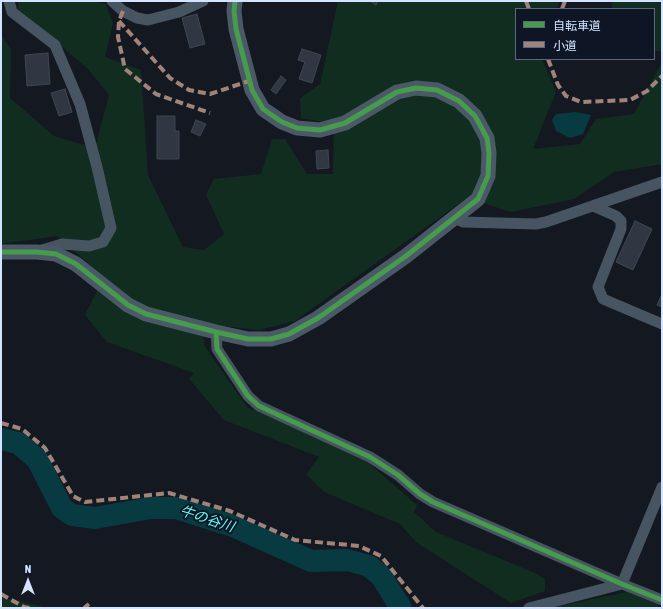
<!DOCTYPE html>
<html>
<head>
<meta charset="utf-8">
<style>
	body { margin:0 }
	#map { position:relative; width:663px; height:609px; overflow:hidden; background:#141820; font-family:"Asap Condensed","Noto Sans JP",sans-serif }
	canvas { display:block }
	.frame { position:absolute; inset:0; border:2px solid #d2e4ff; pointer-events:none }
	.legend { position:absolute; left:515px; top:8px; width:140px; height:52px; box-sizing:border-box; background:#0e1626; border:1px solid #5c687d; margin:0; padding:5px 7px; list-style:none; font-size:12px; color:#d2e4ff }
	.legend li { display:flex; align-items:center; gap:8px; height:20px }
	.legend b { width:20px; border:1px solid #5c687d }
	.north { position:absolute; left:8px; top:561px; width:40px; height:40px; -webkit-text-stroke:3px #0e1626; paint-order:stroke; rotate:0deg; font-size:11px; font-weight:700; line-height:16px; text-align:center; color:#d2e4ff }
	.north::after { content:''; display:block; margin:auto; width:14px; height:18px; background:#d2e4ff; clip-path:polygon(50% 0,100% 100%,50% 72%,0 100%) }
</style>
</head>
<body>
<div id="map">
<canvas width="663" height="609"></canvas>
<div class="frame"></div>
<ul class="legend">
<li><b style="height:5px;background:#469c4c"></b>自転車道</li>
<li><b style="height:5px;background:#a18479"></b>小道</li>
</ul>
<div class="north">N</div>
</div>
<script>
const g = document.querySelector('canvas').getContext('2d');
g.lineJoin = 'round';
function fill(path, color) {
  g.fillStyle = color;
  g.fill(path, 'evenodd');
}
function toPath(rows) {
  const path = new Path2D();
  for (const r of rows) {
    path.moveTo(r[0], r[1]);
    for (let i = 2; i < r.length; i += 2) path.lineTo(r[i], r[i + 1]);
  }
  return path;
}
function stroke(path, color, width, dash) {
  g.strokeStyle = color;
  g.lineWidth = width;
  g.lineCap = dash ? 'butt' : 'round';
  g.setLineDash(dash || []);
  g.stroke(path);
}
function write(font, color, halo, rows, align = 'center') {
  g.font = font + ' "Asap Condensed","Noto Sans JP",sans-serif';
  g.lineWidth = 4;
  g.setLineDash([]);
  g.textBaseline = 'middle';
  g.strokeStyle = halo;
  g.fillStyle = color;
  for (const [text, x, y, turn = 0] of rows) {
    g.save();
    g.translate(x, y);
    g.rotate((+turn || 0) * Math.PI / 180);
    g.textAlign = isNaN(turn) ? turn : align;
    if (halo) g.strokeText(text, 0, 0);
    g.fillText(text, 0, 0);
    g.restore();
  }
}
fill(toPath([
	[18,1,91,1,106,4,113,23,105,57,141,70,148,175,183,247,204,250,224,234,206,195,214,179,261,174,272,139,285,139,307,174,333,174,334,124,301,118,300,98,320,84,338,1,559,1,557,9,516,9,516,59,542,59,556,92,533,149,580,144,596,119,634,114,662,62,662,164,614,172,574,199,511,212,467,198,295,321,259,330,205,324,204,345,247,407,363,458,417,505,414,512,436,532,535,573,545,579,545,591,511,603,422,546,415,541,400,524,324,492,306,474,319,457,224,420,189,379,194,373,107,342,85,315,104,277,57,236,1,244,1,34,11,50,10,98,54,136,95,148,109,95,88,69,18,10],
	[612,1,662,1,662,51,654,51,654,9,612,9],
	[627,592,659,605,657,608,550,608],
	[1,597,41,606,43,608,1,608]
]), '#112d1f');
fill(toPath([
	[576,112,591,115,583,134,570,138,556,131,552,120,556,114]
]), '#083a42');
stroke(toPath([
	[1,439,18,443,37,459,62,508,72,515,95,518,151,508,176,508,233,526,311,561,347,560,369,566,381,576,401,608]
]), '#083a42', 22);
const building = toPath([
	[370,1,378,1,376,5,370,1],
	[197,14,205,44,190,48,182,18,197,14],
	[302,49,321,55,312,83,299,79,305,62,298,60,302,49],
	[48,53,50,84,27,86,25,55,48,53],
	[281,76,286,80,276,94,271,90,281,76],
	[65,89,72,112,59,116,51,93,65,89],
	[157,116,175,116,175,131,179,131,179,159,157,159,157,116],
	[196,120,206,124,200,136,191,132,196,120],
	[328,150,329,168,317,169,316,151,328,150],
	[635,221,652,229,633,270,616,262,635,221],
	[662,294,662,307,657,305,662,294]
]);
fill(building, '#313742');
stroke(building, '#3e4655', 1);
stroke(toPath([
	[9,1,12,12,55,45,80,104,97,167,111,228,103,242,89,246,62,244,42,250],
	[112,1,123,11,137,18,148,20,179,12,203,1],
	[593,206,616,216,621,221,621,229,598,287,603,299,662,324],
	[454,218,463,222,536,224,546,222,662,182],
	[216,332,217,349,248,396,259,406,370,457,398,475,420,494,433,502,622,584,662,600],
	[529,608,622,584,662,487]
]), '#475461', 11);
stroke(toPath([
	[1,252,37,252,56,254,76,264,128,305,146,314,216,332,248,339,271,339,289,334,318,318,406,256,478,199,488,176,489,153,487,138,475,116,459,101,437,90,416,88,397,92,345,123,320,130,297,128,282,122,263,109,252,90,236,29,234,11,235,1]
]), '#4b5867', 15);
stroke(toPath([
	[526,1,529,9],
	[562,9,565,1],
	[123,11,119,21,118,37,125,69,156,94,210,113],
	[119,21,170,78,189,90,210,94,249,81],
	[548,59,558,85,566,96,581,102,630,100,647,91,662,76],
	[1,423,22,429,45,448,73,496,85,502,169,493,230,511,295,540,359,546,381,556,423,608],
	[1,594,24,607,30,608],
	[84,608,89,604]
]), '#a18479', 4, [8, 4]);
stroke(toPath([
	[1,252,37,252,56,254,76,264,128,305,146,314,216,332,248,339,271,339,289,334,318,318,406,256,478,199,488,176,489,153,487,138,475,116,459,101,437,90,416,88,397,92,345,123,320,130,297,128,282,122,263,109,252,90,236,29,234,11,235,1],
	[216,332,217,349,248,396,259,406,370,457,398,475,420,494,433,502,622,584,662,600]
]), '#469c4c', 5);
write('italic 14px', '#60fff7', '#0e1626', [
	["牛の谷川",207,519,18]
]);
</script>
</body>
</html>
